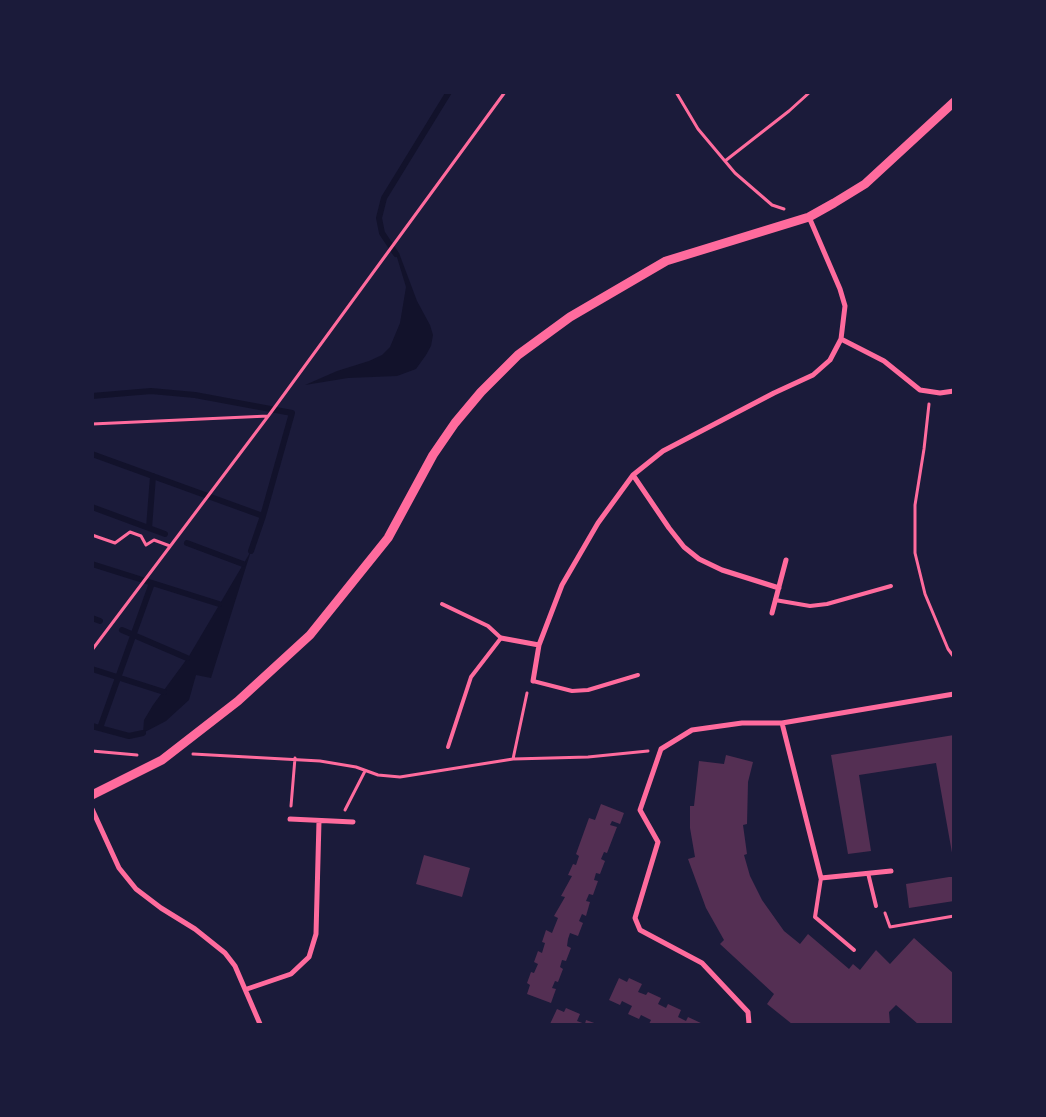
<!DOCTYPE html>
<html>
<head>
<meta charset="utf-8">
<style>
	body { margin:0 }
	#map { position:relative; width:1046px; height:1117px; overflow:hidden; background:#1b1b3a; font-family:"Work Sans",sans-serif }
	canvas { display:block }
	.frame { position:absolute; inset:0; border:94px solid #1b1b3a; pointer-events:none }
</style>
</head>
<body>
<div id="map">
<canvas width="1046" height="1117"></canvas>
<div class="frame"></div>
</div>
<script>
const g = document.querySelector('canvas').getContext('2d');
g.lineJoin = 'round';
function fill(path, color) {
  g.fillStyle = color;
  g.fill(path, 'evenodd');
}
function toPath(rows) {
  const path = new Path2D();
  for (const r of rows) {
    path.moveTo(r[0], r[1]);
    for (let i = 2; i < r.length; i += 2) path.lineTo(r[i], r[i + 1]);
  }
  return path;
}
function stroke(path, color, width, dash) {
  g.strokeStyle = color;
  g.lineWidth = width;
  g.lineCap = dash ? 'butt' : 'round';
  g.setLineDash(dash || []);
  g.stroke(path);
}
fill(toPath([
	[399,253,417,301,430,325,433,335,431,346,426,355,416,369,397,376,348,378,305,385,337,371,369,361,382,355,390,347,400,323,406,287,396,254],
	[251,551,211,678,196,675,189,700,166,721,143,733,144,720,153,705,189,656]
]), '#12122b');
stroke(toPath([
	[396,254,382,233,379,218,384,198,449,92],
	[92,396,151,391,195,395,292,413,263,516,251,551],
	[92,454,263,516],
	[92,507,165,534],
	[149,528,153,476],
	[187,543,243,564],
	[92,564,219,604],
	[92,618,100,621],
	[122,630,187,658],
	[92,669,164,692],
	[92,726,129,736,143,733],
	[100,728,152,583]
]), '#12122b', 6);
fill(toPath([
	[954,735,954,864,936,763,859,775,871,851,848,854,831,755],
	[726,755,753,762,748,782,747,824,743,825,747,854,744,855,750,876,762,900,784,931,800,944,808,934,849,969,853,964,860,970,876,950,890,964,914,938,954,974,954,1024,918,1024,896,1005,889,1012,890,1024,792,1024,767,1004,774,994,720,944,724,940,706,908,688,859,695,857,690,828,690,806,694,806,699,761,724,764],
	[601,804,624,813,620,824,612,821,610,825,617,827,607,853,604,852,601,859,605,861,600,874,596,873,594,880,598,881,593,895,589,894,586,901,590,902,586,916,582,914,579,921,583,923,578,936,570,933,568,939,567,946,571,948,566,961,562,960,560,967,563,969,558,982,555,981,552,988,556,989,551,1003,527,994,530,985,527,983,531,972,534,973,538,964,534,962,538,951,542,953,545,943,542,942,546,930,552,933,558,918,554,916,565,897,561,896,572,876,568,875,573,864,576,865,579,856,576,854,589,818,595,820],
	[424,855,470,868,462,897,416,884],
	[949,877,954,877,954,901,909,908,906,884],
	[619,978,627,982,629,978,642,984,638,992,646,995,648,992,661,998,658,1004,666,1008,668,1004,681,1010,678,1017,686,1021,688,1017,703,1024,649,1024,651,1020,641,1015,639,1019,628,1014,632,1006,622,1001,620,1005,609,1000],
	[566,1008,580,1014,577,1021,585,1024,586,1020,597,1024,550,1024,557,1009,564,1012]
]), '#542f53');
stroke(toPath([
	[676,92,698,129,735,173,772,205,784,209],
	[725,161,789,111,810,92],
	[929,404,924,449,915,505,915,553,925,594,948,649,954,657],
	[92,424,268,416],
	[92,535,115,543,130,532,141,536,146,545,154,540,170,546],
	[92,650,269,415,505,92],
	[92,751,137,755],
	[193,754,320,761,356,767,378,775,400,777,513,759,588,757,648,751],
	[513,759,527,693],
	[291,806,295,758],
	[345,810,365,771],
	[885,913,890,927,954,916]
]), '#ff6b9d', 3);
stroke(toPath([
	[775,600,810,606,827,604,891,586],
	[442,604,488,626,501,638,471,677,448,747],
	[533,681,572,691,588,690,638,675],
	[868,873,876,906],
	[821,878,815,917,854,950]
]), '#ff6b9d', 4);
stroke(toPath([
	[809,217,840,289,845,306,841,339,884,361,920,390,940,393,954,391],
	[633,475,669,528,684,547,699,559,722,570,779,588],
	[772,613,786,560],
	[501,638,539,645],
	[533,681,539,645,562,585,598,523,633,475,663,451,774,393,813,375,830,360,841,339],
	[782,723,821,878,891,871],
	[92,809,119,868,136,889,161,908,195,929,225,953,235,966,260,1024],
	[290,819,353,822],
	[247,989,291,974,309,957,316,934,319,821],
	[749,1024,748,1012,702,963,640,930,635,918,658,842,640,810,661,749,692,730,742,723,782,723,954,694]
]), '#ff6b9d', 5);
stroke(toPath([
	[92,795,162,760,238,701,310,635,388,538,433,455,455,423,481,392,518,355,570,317,666,261,809,217,834,203,865,184,954,102]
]), '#ff6b9d', 9);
</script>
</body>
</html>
